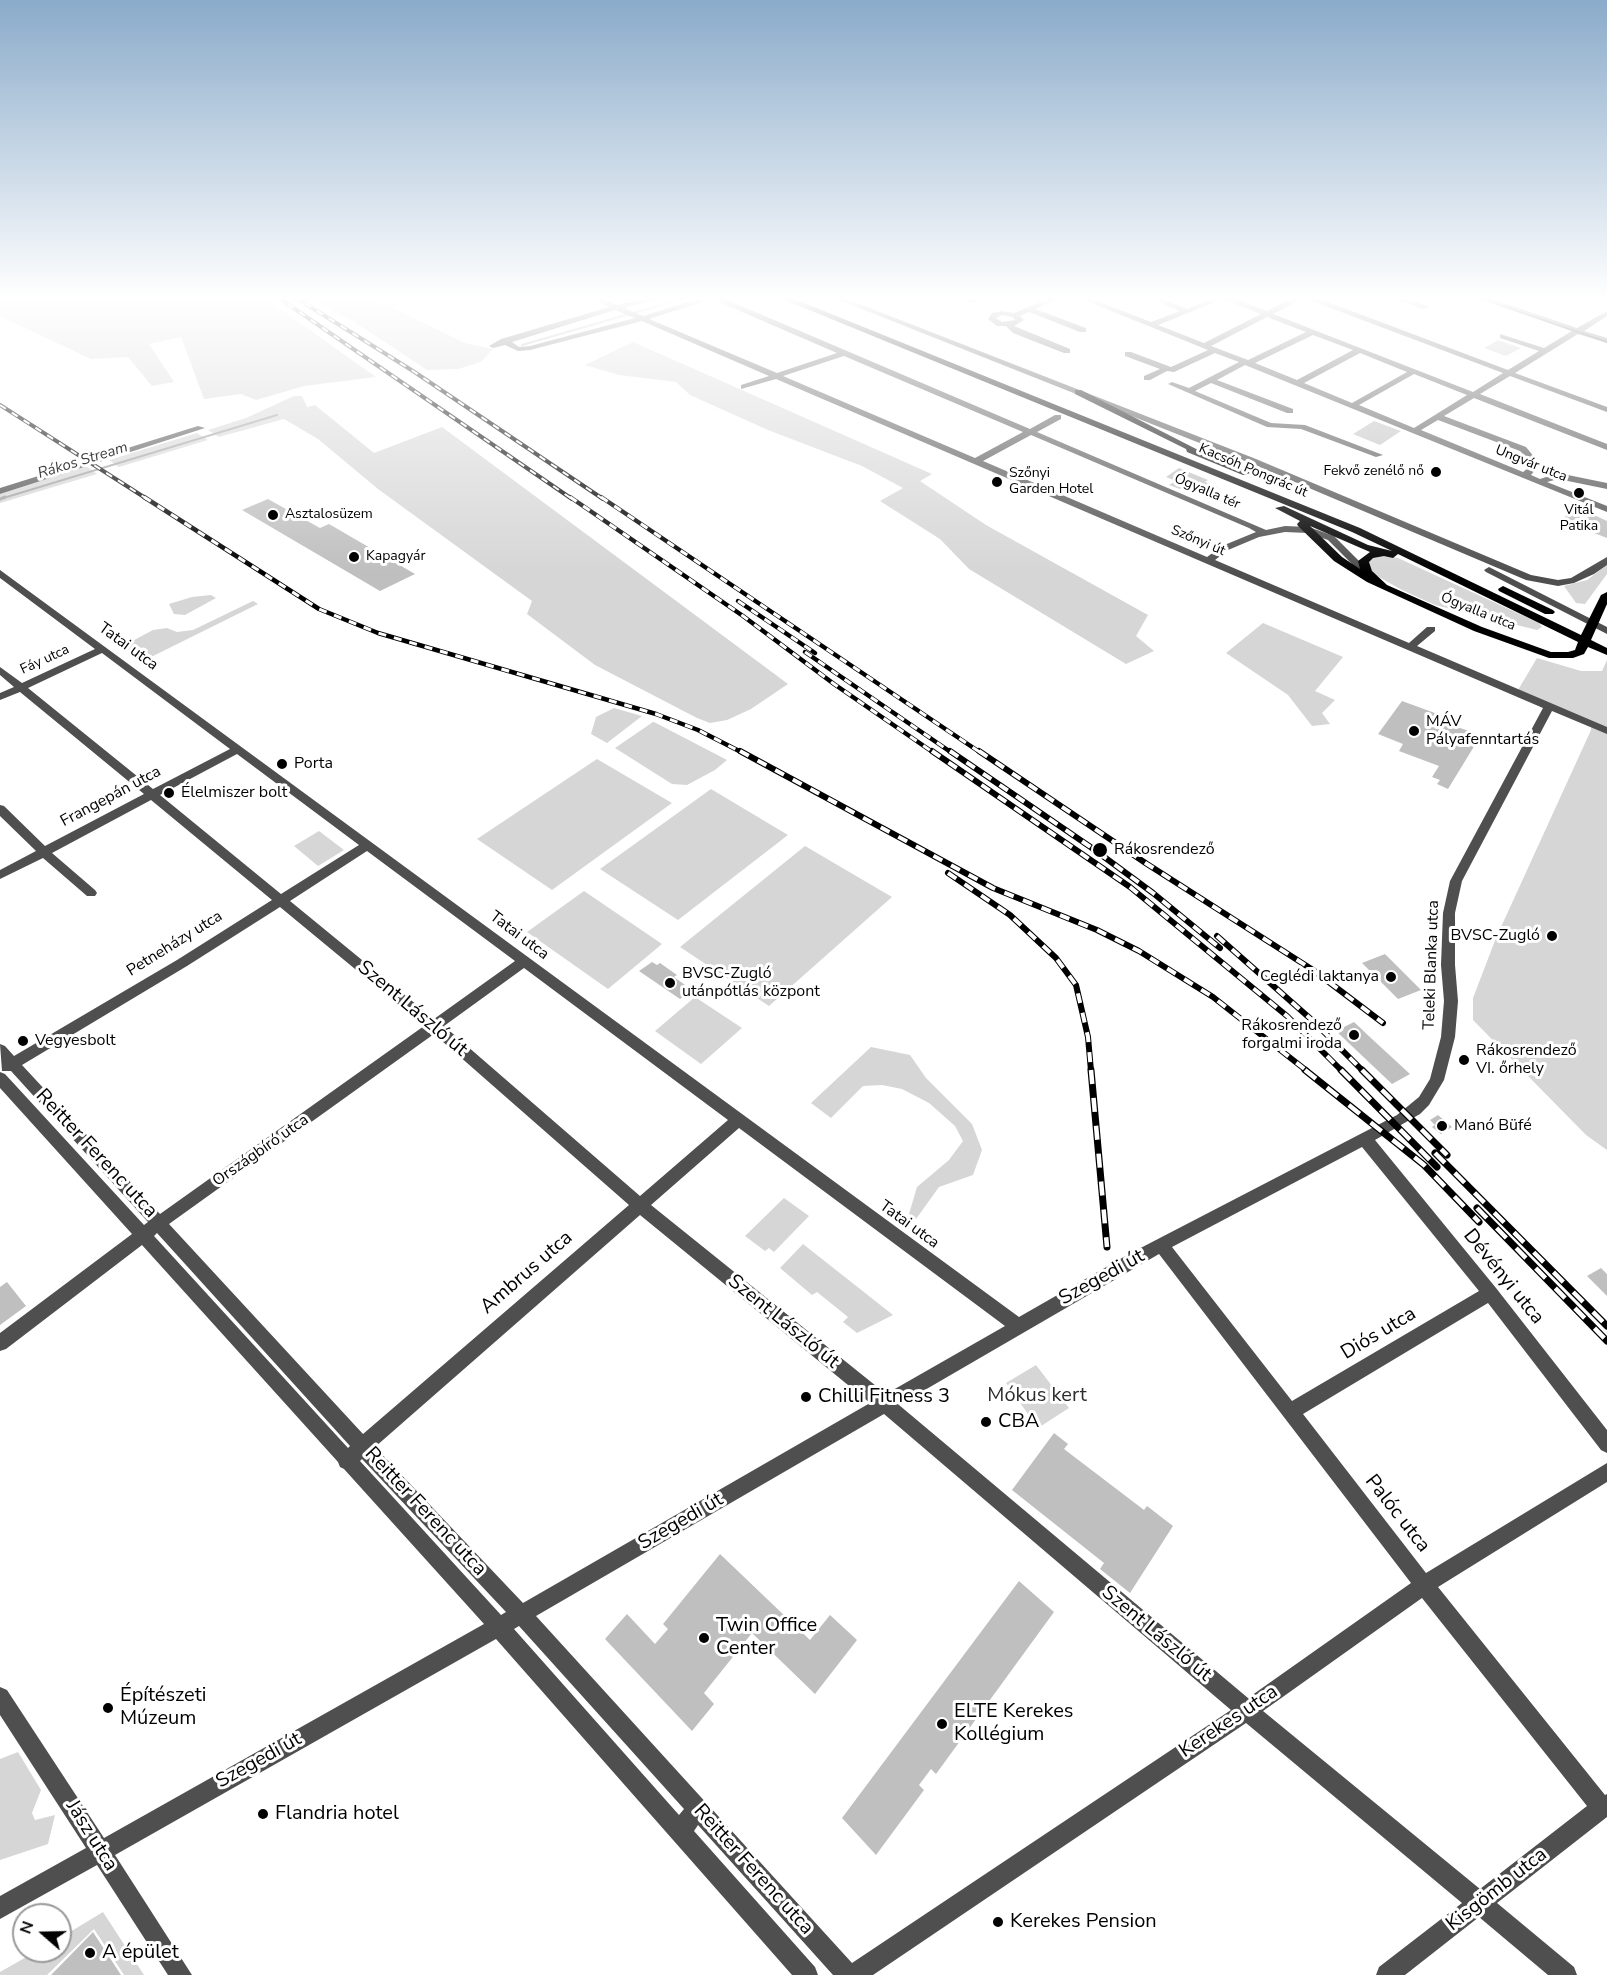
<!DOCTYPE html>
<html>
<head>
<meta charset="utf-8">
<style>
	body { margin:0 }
	#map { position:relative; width:1607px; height:1975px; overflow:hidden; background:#fff; font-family:"Nunito Sans",sans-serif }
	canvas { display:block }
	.north { position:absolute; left:12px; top:1903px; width:60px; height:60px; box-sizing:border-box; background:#fff; border:2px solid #999; border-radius:50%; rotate:290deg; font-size:16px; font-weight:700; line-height:24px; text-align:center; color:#000 }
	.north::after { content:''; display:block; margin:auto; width:21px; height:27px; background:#000; clip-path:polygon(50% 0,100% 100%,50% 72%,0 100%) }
</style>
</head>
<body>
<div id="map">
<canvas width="1607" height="1975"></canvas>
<div class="north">N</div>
</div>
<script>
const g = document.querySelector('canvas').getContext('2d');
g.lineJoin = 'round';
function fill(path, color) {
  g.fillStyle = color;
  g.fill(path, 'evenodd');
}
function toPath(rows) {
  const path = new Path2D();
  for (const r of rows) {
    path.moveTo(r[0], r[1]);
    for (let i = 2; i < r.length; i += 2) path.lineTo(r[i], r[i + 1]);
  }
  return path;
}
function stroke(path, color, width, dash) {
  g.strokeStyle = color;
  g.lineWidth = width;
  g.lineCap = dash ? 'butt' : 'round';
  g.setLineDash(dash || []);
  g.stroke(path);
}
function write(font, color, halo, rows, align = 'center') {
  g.font = font + ' "Nunito Sans",sans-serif';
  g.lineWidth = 6;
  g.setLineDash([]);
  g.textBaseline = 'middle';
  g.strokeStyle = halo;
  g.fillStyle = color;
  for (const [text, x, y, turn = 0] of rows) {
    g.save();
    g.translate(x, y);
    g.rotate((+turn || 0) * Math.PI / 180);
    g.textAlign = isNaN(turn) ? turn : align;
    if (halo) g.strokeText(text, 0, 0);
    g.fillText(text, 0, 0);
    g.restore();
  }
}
fill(toPath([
	[0,296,262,296,376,377,304,386,256,400,241,394,204,399,181,337,149,344,174,382,152,386,128,357,91,359,0,316],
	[304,296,369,296,465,343,493,349,481,362,458,369,427,370,353,321],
	[633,342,932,474,920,481,986,525,1148,615,1136,636,1154,651,1126,664,969,569,940,539,880,501,903,488,862,466,768,430,690,395,676,382,619,375,585,365],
	[294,396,302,396,307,407,315,405,374,453,442,427,788,684,751,709,727,720,710,723,697,718,595,665,527,614,532,601,378,489,318,439,284,419,219,437,208,430,246,418],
	[197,433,208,440,119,467,109,460],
	[86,466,97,474,0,503,0,494],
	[1383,555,1398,558,1539,623,1542,627,1537,630,1529,628,1435,605,1402,590,1372,573,1368,559],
	[1607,565,1607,574,1585,604,1576,603,1564,586,1587,580],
	[211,595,216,598,185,615,174,614,169,604,192,597],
	[253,601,258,604,143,661,123,646,153,630,167,628,177,632,193,630],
	[1263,623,1343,657,1315,691,1335,700,1322,713,1330,724,1312,726,1288,695,1226,653],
	[1537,658,1581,671,1602,671,1607,660,1607,1150,1586,1135,1473,1020,1473,998,1496,938,1591,730,1591,724,1518,690],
	[614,708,642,716,607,743,591,734,596,717],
	[653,722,654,722,727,760,715,770,687,785,672,784,615,748],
	[597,759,672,803,552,890,477,839],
	[711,789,788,835,678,920,600,869],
	[319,831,344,850,318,866,294,846],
	[805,846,892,897,769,1006,680,947],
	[584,891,662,944,608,989,527,932],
	[695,997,742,1028,701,1064,655,1031],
	[871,1047,910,1055,926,1078,972,1124,982,1150,973,1175,939,1187,916,1219,909,1214,917,1187,949,1160,963,1141,955,1126,929,1103,902,1089,882,1085,863,1086,831,1118,811,1103],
	[784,1198,809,1216,774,1252,769,1248,765,1251,745,1236],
	[803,1244,893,1315,857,1333,843,1322,848,1317,817,1292,812,1295,780,1268],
	[1036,1365,1069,1408,1038,1428,1006,1383],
	[18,1752,41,1790,32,1813,35,1820,55,1815,48,1844,0,1860,0,1759],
	[103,1912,144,1975,124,1975,94,1929,47,1975,0,1975,0,1972,37,1951,60,1951,60,1938]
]), '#d6d6d6');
stroke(toPath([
	[522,345,692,296],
	[0,499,277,415]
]), '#9d9d9d', 2);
stroke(toPath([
	[0,499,5,497]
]), '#9d9d9d', 3);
fill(toPath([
	[1498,340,1521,348,1506,356,1484,348],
	[1374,421,1401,431,1380,445,1353,434],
	[1179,468,1208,480,1205,482,1218,487,1206,495,1184,487,1180,489,1169,485,1176,481,1166,477],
	[268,499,320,528,329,524,415,574,380,591,242,510],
	[1577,507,1607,521,1607,538,1561,520],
	[1402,701,1454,720,1451,725,1481,735,1448,789,1437,784,1440,780,1432,777,1439,766,1399,751,1403,744,1378,734],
	[1385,954,1421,990,1398,999,1362,963],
	[652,962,657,965,660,963,677,975,674,977,692,990,680,999,639,971],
	[1354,1022,1372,1039,1410,1074,1392,1084,1336,1031],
	[1438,1115,1452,1127,1441,1134,1432,1127,1435,1125,1430,1120],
	[1601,1268,1607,1274,1607,1296,1587,1276],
	[7,1282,26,1306,0,1325,0,1287],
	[1054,1433,1068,1444,1064,1449,1144,1510,1147,1506,1173,1526,1130,1593,1100,1569,1104,1563,1012,1490],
	[720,1554,810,1640,830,1615,857,1640,815,1694,752,1633,704,1693,714,1704,692,1731,605,1639,627,1614,655,1644,668,1629,663,1624],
	[1019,1581,1054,1612,936,1774,931,1769,919,1785,924,1790,876,1855,842,1818],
	[93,1932,121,1975,51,1975]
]), '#bfbfbf');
fill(toPath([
	[586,296,596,296,617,305,656,296,670,296,624,308,643,316,707,296,718,296,1030,429,1055,415,1061,415,1061,419,1037,432,1266,530,1285,526,1309,527,1334,536,1376,578,1368,580,1328,540,1308,533,1285,532,1259,537,1228,550,1215,560,1409,643,1427,627,1435,627,1435,631,1417,646,1607,727,1607,734,1552,711,1462,881,1455,913,1455,965,1458,1001,1455,1037,1444,1080,1429,1105,1420,1114,1375,1140,1496,1288,1607,1430,1607,1453,1601,1450,1488,1303,1303,1414,1426,1573,1607,1463,1607,1482,1438,1587,1605,1795,1607,1794,1607,1817,1497,1903,1574,1967,1577,1975,1548,1975,1479,1917,1405,1975,1376,1975,1379,1967,1462,1903,1246,1723,873,1975,833,1975,698,1825,694,1831,815,1967,818,1975,792,1975,496,1639,115,1855,192,1975,168,1975,97,1865,0,1919,0,1896,86,1848,0,1715,0,1687,7,1690,104,1838,484,1624,344,1469,340,1467,338,1462,142,1245,6,1349,0,1351,0,1333,132,1234,0,1088,0,1072,5,1074,144,1225,148,1222,11,1071,2,1071,0,1044,5,1046,14,1056,177,960,272,900,151,800,52,853,95,890,97,893,95,896,87,896,43,858,0,879,0,870,36,851,0,816,0,805,4,806,45,846,144,794,20,692,0,700,0,693,14,687,0,675,0,667,22,683,95,649,0,578,0,570,1019,1317,1129,1254,1397,1115,1419,1097,1430,1079,1441,1037,1444,1001,1441,965,1443,913,1450,881,1543,708,776,379,741,389,741,385,769,376,642,321,530,350,518,351,505,345,493,348,489,346,501,339,609,307,586,296],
	[712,299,837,353,777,373,649,319,712,299],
	[615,310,635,318,530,346,519,347,512,342,615,310],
	[844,356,1023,432,975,458,783,376,844,356],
	[1031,435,1249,528,1256,532,1222,546,1207,557,983,461,1031,435],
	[102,653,230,749,153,789,28,688,102,653],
	[237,754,359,845,281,894,160,795,237,754],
	[367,851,515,961,434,1019,290,901,367,851],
	[280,907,424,1026,160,1214,22,1065,187,966,280,907],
	[524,968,728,1120,640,1196,444,1026,524,968],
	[434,1034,629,1205,363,1434,169,1224,434,1034],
	[739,1128,1005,1326,886,1394,651,1205,739,1128],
	[1362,1147,1479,1291,1292,1401,1172,1247,1362,1147],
	[640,1215,870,1403,523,1603,375,1447,640,1215],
	[157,1233,350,1446,348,1448,154,1236,157,1233],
	[1159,1254,1411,1583,1248,1698,899,1405,1159,1254],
	[884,1414,1231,1710,852,1963,536,1616,884,1414],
	[362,1459,506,1612,501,1615,360,1461,362,1459],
	[1422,1598,1587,1806,1480,1889,1263,1711,1422,1598],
	[519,1626,684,1809,679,1815,514,1629,519,1626],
	[829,296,839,296,1256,459,1531,575,1558,580,1571,578,1607,557,1607,565,1594,574,1574,583,1558,586,1526,580,1250,463,829,296],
	[950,296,963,296,977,301,973,303,950,296],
	[1054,296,1064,296,1035,309,1086,328,1086,332,1080,332,1029,312,1020,316,1024,320,1014,326,1070,349,1070,353,1064,353,1013,333,1006,326,997,326,988,319,992,313,1002,311,1014,313,1054,296],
	[1002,315,1013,317,1015,320,1002,322,996,318,1002,315],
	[1074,296,1084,296,1151,322,1180,311,1145,296,1155,296,1187,309,1218,296,1228,296,1267,311,1296,296,1312,296,1508,370,1539,351,1500,338,1500,334,1544,348,1572,331,1472,296,1483,296,1577,328,1607,311,1607,316,1584,331,1607,338,1607,343,1578,334,1515,373,1607,407,1607,412,1510,376,1480,394,1607,444,1607,450,1474,398,1444,416,1526,447,1535,458,1536,464,1536,469,1531,475,1540,479,1558,473,1607,483,1607,489,1558,479,1547,482,1607,506,1607,512,1245,365,1217,380,1293,409,1293,413,1287,413,1211,383,1195,391,1271,423,1305,425,1383,455,1376,457,1301,429,1267,427,1168,384,1172,382,1189,388,1239,362,1215,353,1174,372,1167,371,1150,380,1144,380,1144,376,1160,369,1125,356,1125,352,1131,352,1171,367,1208,350,1074,296],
	[1304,298,1503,373,1473,392,1273,314,1304,298],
	[1223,299,1261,314,1204,343,1158,325,1223,299],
	[1267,317,1306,332,1248,360,1211,346,1267,317],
	[1313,335,1353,350,1297,380,1255,363,1313,335],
	[1360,353,1407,372,1352,403,1304,383,1360,353],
	[1414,374,1467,395,1414,428,1359,405,1414,374],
	[1438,420,1520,451,1527,458,1528,468,1523,472,1421,430,1438,420],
	[1391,296,1402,296,1429,307,1422,309,1391,296],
	[198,426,205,428,0,494,0,488,198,426],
	[1489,567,1607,627,1607,634,1486,572,1484,570,1489,567]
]), '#4f4f4f');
fill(toPath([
	[775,296,787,296,1360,528,1581,635,1601,595,1607,592,1607,604,1591,640,1607,648,1607,655,1588,647,1584,654,1573,658,1549,658,1474,631,1367,582,1334,561,1298,526,1297,524,1300,521,1275,508,1284,506,1368,545,1392,551,1352,532,775,296],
	[1310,526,1370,552,1358,561,1360,569,1342,557,1310,526],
	[1398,554,1578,642,1575,650,1568,652,1551,652,1482,627,1387,585,1372,571,1369,562,1373,558,1384,556,1393,558,1398,554],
	[1075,390,1081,390,1204,453,1251,473,1243,475,1187,452,1186,449,1075,394,1075,390],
	[1503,586,1553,610,1555,612,1553,614,1545,614,1499,591,1498,589,1503,586]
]), '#000');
stroke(toPath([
	[1473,296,1607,342]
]), '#000', 1.5);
const railFar3 = toPath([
	[276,296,572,499],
	[293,296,413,371,603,499],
	[0,405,147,499]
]);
const railFar2 = toPath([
	[144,497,319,609,378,633,656,714,698,730,743,753],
	[570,497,743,616,834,684,934,753],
	[601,497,981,753],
	[738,601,815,653],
	[805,652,952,753]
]);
const railFar1 = toPath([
	[740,751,993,888,1097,930,1139,951,1213,997,1307,1071],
	[932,751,1130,887,1287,1016,1342,1071],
	[950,751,1092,848,1153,893,1220,948],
	[979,751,1147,864,1313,970,1383,1023],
	[948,873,1010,915,1056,958,1076,985,1088,1037,1091,1071],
	[1217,936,1313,1021,1363,1071]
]);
const rail = toPath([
	[1091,1070,1107,1247],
	[1305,1070,1424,1165,1479,1222],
	[1341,1070,1437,1167],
	[1362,1070,1447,1155],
	[1435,1153,1607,1326],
	[1477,1208,1607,1341]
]);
stroke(railFar3, '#000', 4);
stroke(railFar2, '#000', 4.5);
stroke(railFar1, '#000', 6);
stroke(rail, '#000', 7);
stroke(railFar3, '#fff', 2, [7]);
stroke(railFar2, '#fff', 3, [8]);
stroke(railFar1, '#fff', 4, [10]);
stroke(rail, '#fff', 4.5, [14]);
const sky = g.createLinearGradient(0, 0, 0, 573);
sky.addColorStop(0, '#8aabca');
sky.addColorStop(0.52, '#fff');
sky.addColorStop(1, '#ffffff00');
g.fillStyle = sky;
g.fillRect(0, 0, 1607, 573);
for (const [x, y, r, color] of [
	[1436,472,6,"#000"],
	[997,482,6,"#000"],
	[1579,493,6,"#000"],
	[273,515,6,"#000"],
	[354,557,6,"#000"],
	[1414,731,6,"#000"],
	[282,764,6,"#000"],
	[169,793,6,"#000"],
	[1100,850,8,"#000"],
	[1552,936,6,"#000"],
	[1391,977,6,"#000"],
	[670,983,6,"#000"],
	[1354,1035,6,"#000"],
	[23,1041,6,"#000"],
	[1464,1060,6,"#000"],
	[1442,1126,6,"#000"],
	[806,1397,6,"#000"],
	[986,1422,6,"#000"],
	[704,1638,6,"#000"],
	[108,1708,6,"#000"],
	[942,1724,6,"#000"],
	[263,1814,6,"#000"],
	[998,1922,6,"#000"],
	[90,1953,6,"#000"]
]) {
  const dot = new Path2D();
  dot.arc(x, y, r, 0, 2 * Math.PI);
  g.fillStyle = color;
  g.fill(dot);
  stroke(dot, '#fff', 2);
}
write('14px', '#000', '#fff', [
	["Ungvár utca",1531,464,22],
	["Kacsóh Pongrác út",1253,471,23],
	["Ógyalla tér",1207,492,23],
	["Szőnyi út",1198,541,23],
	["Ógyalla utca",1478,612,22],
	["Fáy utca",45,660,-25]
]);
write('14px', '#000', '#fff', [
	["Fekvő zenélő nő",1424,472,"right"],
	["Szőnyi",1009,474],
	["Garden Hotel",1009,490],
	["Vitál",1579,511,"center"],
	["Patika",1579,527,"center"],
	["Asztalosüzem",285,515],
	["Kapagyár",366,557]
], 'left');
write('italic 15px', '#3e3e3e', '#fff', [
	["Rákos Stream",83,461,-17]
]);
write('16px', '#000', '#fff', [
	["Tatai utca",128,647,36],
	["Frangepán utca",111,797,-28],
	["Tatai utca",519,936,37],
	["Petneházy utca",175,944,-32],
	["Teleki Blanka utca",1432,965,-88],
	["Országbíró utca",261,1151,-35],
	["Tatai utca",909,1225,36]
]);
write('16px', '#000', '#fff', [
	["MÁV",1426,722],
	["Pályafenntartás",1426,740],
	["Porta",294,764],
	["Élelmiszer bolt",181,793],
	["Rákosrendező",1114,850],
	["BVSC-Zugló",1540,936,"right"],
	["BVSC-Zugló",682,974],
	["utánpótlás központ",682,992],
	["Ceglédi laktanya",1379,977,"right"],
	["Rákosrendező",1342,1026,"right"],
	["forgalmi iroda",1342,1044,"right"],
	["Vegyesbolt",35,1041],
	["Rákosrendező",1476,1051],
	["VI. őrhely",1476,1069],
	["Manó Büfé",1454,1126]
], 'left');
write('20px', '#000', '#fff', [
	["Szent László út",412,1009,40],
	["Reitter Ferenc utca",96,1154,47],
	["Ambrus utca",527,1273,-41],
	["Dévényi utca",1503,1277,51],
	["Szegedi út",1102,1278,-29],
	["Szent László út",783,1322,39],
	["Diós utca",1379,1334,-31],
	["Reitter Ferenc utca",425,1512,47],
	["Palóc utca",1397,1514,52],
	["Szegedi út",681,1522,-30],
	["Szent László út",1156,1634,40],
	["Kerekes utca",1229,1722,-34],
	["Szegedi út",259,1761,-29],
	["Jász utca",91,1836,58],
	["Reitter Ferenc utca",753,1870,48],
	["Kisgömb utca",1497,1890,-38]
]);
write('20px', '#2d2d2d', '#fff', [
	["Mókus kert",1037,1396]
]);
write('20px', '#000', '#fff', [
	["Chilli Fitness 3",818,1397],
	["CBA",998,1422],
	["Twin Office",716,1626],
	["Center",716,1649],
	["Építészeti",120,1696],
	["Múzeum",120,1719],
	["ELTE Kerekes",954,1712],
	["Kollégium",954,1735],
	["Flandria hotel",275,1814],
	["Kerekes Pension",1010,1922],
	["A épület",102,1953]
], 'left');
</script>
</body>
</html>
